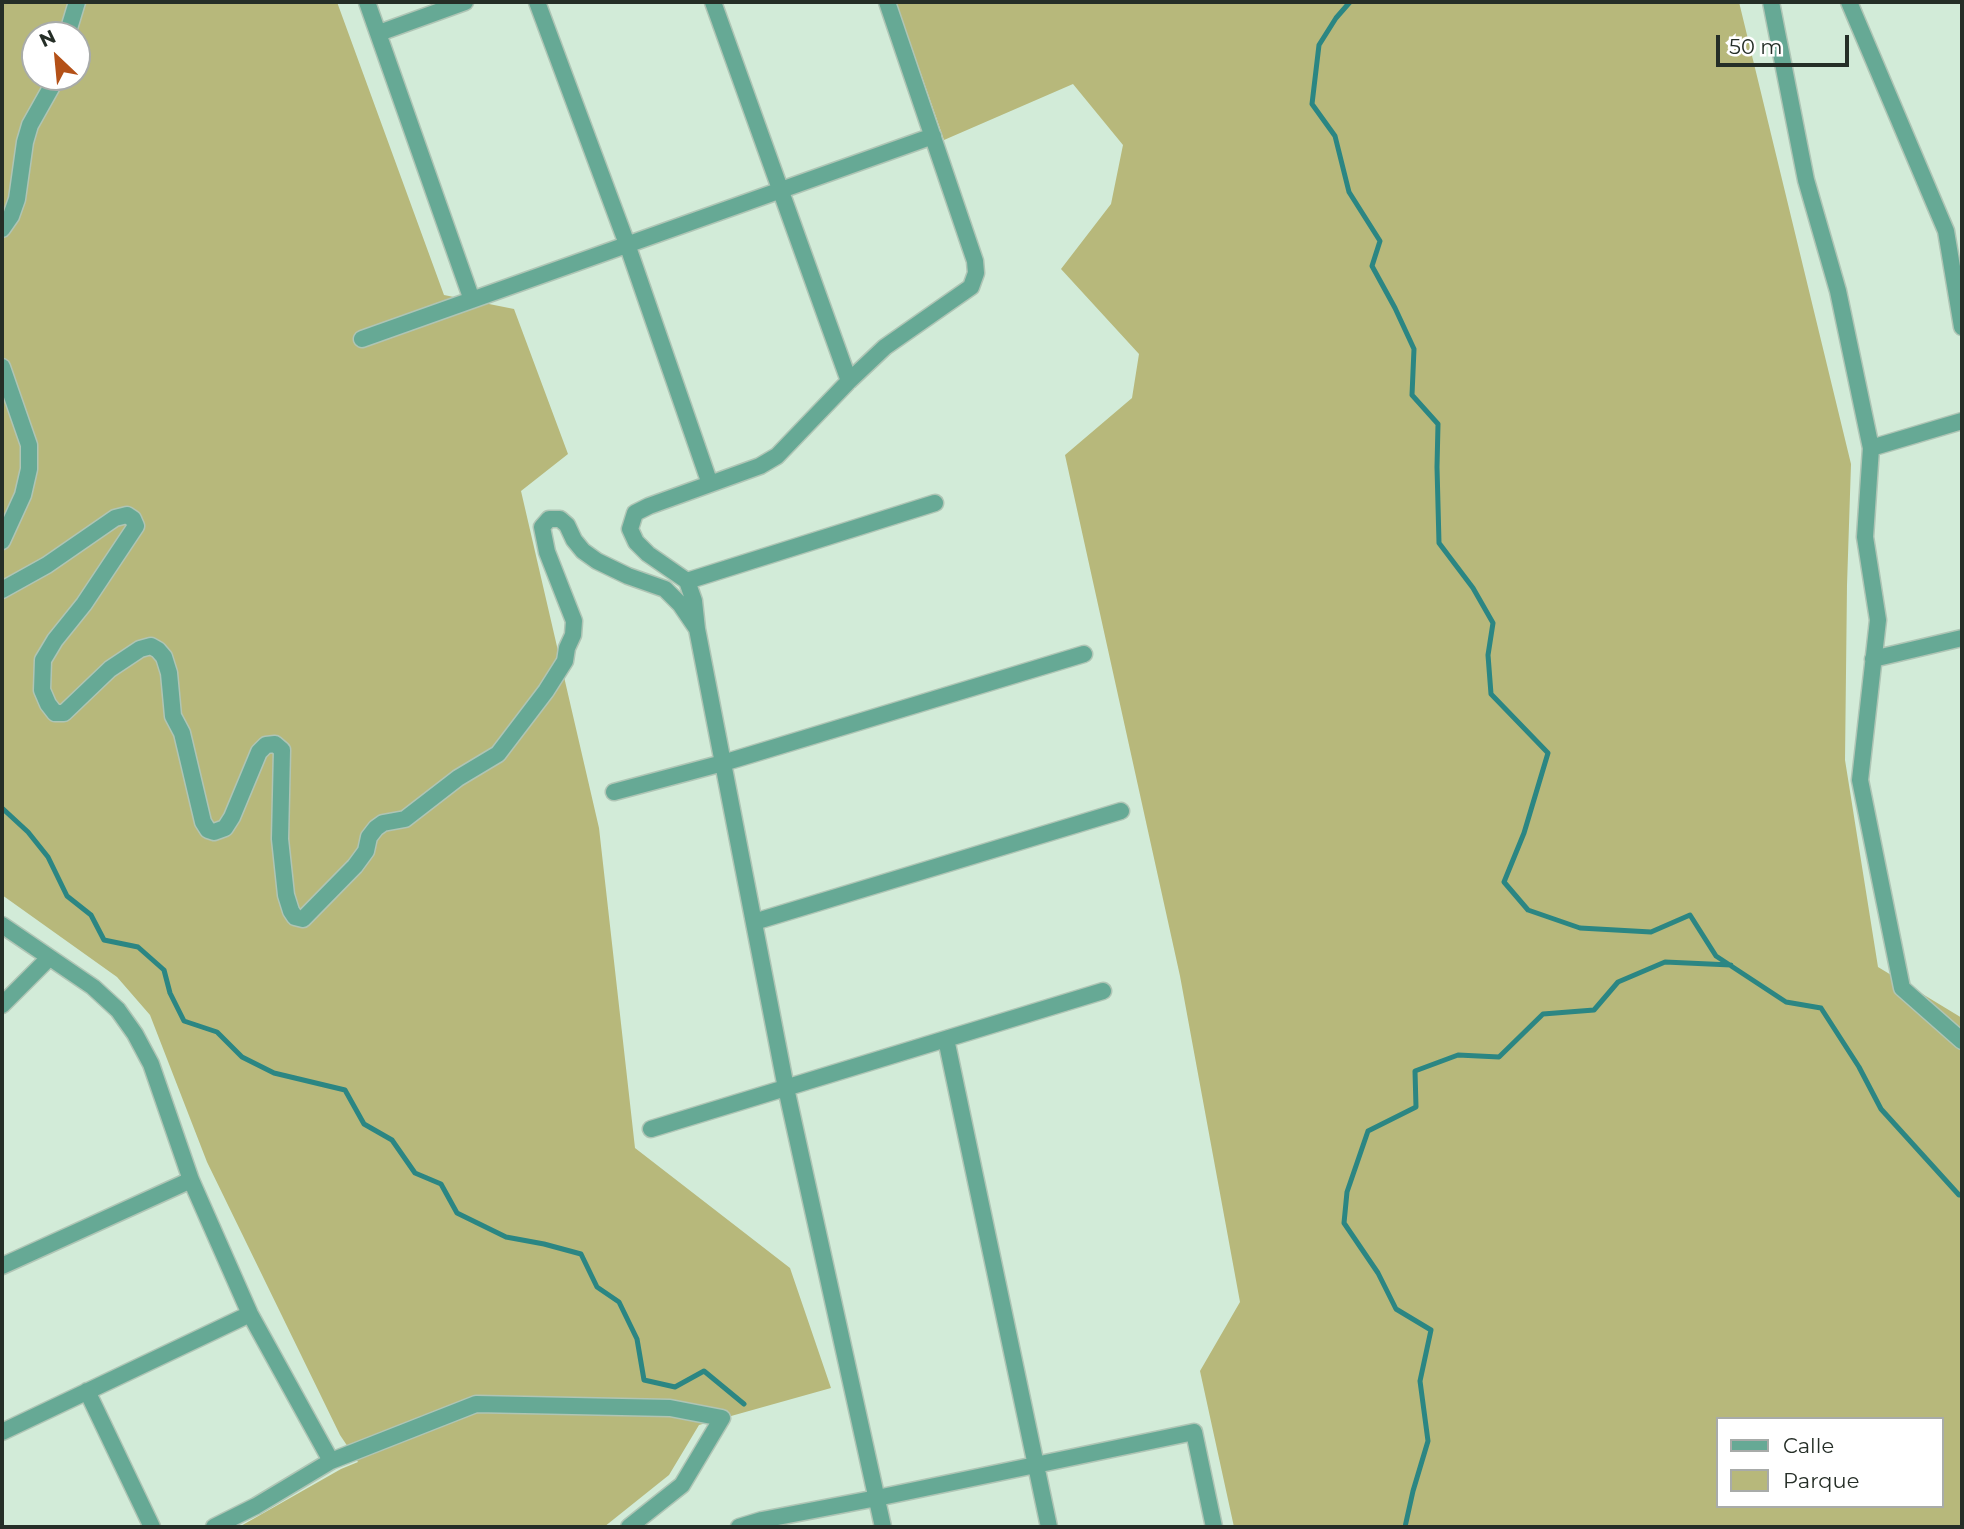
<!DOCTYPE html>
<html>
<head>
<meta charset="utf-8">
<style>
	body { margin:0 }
	#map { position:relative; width:1964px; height:1529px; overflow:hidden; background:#d2ebd8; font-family:Montserrat,sans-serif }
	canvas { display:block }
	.frame { position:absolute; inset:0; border:4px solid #252e27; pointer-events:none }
	.legend { position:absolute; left:1716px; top:1417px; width:228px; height:91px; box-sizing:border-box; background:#fff; border:2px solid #a8aba9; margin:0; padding:9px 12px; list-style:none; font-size:21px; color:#252e27 }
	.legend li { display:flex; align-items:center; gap:14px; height:35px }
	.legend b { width:35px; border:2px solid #a8aba9 }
	.north { position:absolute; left:21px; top:21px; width:70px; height:70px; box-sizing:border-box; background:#fff; border:2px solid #a8aba9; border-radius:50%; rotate:334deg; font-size:19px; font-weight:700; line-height:28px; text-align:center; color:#252e27 }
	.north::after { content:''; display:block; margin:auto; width:24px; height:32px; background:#b45118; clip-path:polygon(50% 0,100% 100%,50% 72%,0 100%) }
	.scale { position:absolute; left:1716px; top:35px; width:133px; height:32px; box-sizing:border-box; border:4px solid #252e27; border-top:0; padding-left:9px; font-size:21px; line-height:24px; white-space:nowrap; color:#252e27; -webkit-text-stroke:5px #fff; paint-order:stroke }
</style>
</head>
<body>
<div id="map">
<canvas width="1964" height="1529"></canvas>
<div class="frame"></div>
<ul class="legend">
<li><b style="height:9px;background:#66a995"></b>Calle</li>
<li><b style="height:19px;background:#b7b87b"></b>Parque</li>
</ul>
<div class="north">N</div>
<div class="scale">50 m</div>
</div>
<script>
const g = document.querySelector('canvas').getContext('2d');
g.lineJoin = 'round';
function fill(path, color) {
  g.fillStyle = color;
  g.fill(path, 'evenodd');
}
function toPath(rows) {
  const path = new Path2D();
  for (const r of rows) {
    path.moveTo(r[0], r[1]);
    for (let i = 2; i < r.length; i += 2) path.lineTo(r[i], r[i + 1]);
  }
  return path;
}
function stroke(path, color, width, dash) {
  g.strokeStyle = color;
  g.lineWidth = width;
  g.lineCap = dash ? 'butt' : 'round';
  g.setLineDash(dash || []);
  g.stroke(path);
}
fill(toPath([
	[2,2,337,2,444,295,514,309,568,454,521,491,599,828,635,1148,790,1268,831,1388,699,1425,669,1475,604,1527,239,1527,341,1469,358,1462,340,1435,207,1162,150,1015,117,977,2,895],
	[35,35,77,35,77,77,35,77],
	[896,2,1739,2,1851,464,1847,585,1845,760,1878,967,1962,1018,1962,1527,1234,1527,1200,1371,1240,1302,1180,976,1065,455,1132,398,1139,354,1061,269,1111,204,1123,145,1073,84,944,140],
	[1717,1419,1941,1419,1941,1506,1717,1506]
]), '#b7b87b');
stroke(toPath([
	[1350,2,1336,18,1319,45,1312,104,1335,136,1349,192,1380,241,1372,266,1395,308,1414,349,1412,395,1438,424,1437,467,1439,543,1473,588,1493,623,1488,655,1491,694,1548,753,1524,833,1504,882,1528,910,1580,928,1651,932,1690,915,1716,956,1786,1002,1821,1008,1859,1067,1881,1109,1959,1195,1962,1195],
	[2,808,28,832,48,857,67,896,91,915,104,940,138,947,164,970,170,993,184,1021,217,1032,242,1057,274,1073,345,1090,364,1124,392,1140,415,1173,441,1184,457,1213,506,1237,544,1244,581,1254,597,1287,619,1302,637,1339,644,1380,675,1387,704,1371,744,1404],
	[1405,1527,1413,1491,1428,1441,1420,1381,1431,1330,1396,1309,1378,1273,1344,1223,1347,1192,1368,1131,1416,1107,1415,1071,1458,1055,1499,1057,1543,1014,1594,1010,1618,982,1665,962,1731,965]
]), '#2b8683', 5);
const street = toPath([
	[367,2,472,300],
	[537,2,627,244,710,484],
	[713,2,849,381],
	[887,2,975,261,976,273,971,287,885,347,849,381,777,456,760,466,649,506,635,513,630,529,636,542,648,554,687,581,935,503],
	[1771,2,1806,180,1838,291,1871,448,1865,537,1878,620,1860,780,1902,988,1962,1041],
	[1849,2,1946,231,1962,327],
	[379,33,465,2],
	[67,35,77,2],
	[2,229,11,216,17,199,25,142,30,125,57,77],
	[362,339,933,136],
	[2,367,29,445,29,469,23,495,2,541],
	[1871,448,1962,421],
	[687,581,694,601,697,629,786,1088,883,1527],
	[2,590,47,565,115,518,127,515,133,519,136,526,84,604,55,640,43,660,42,690,48,704,55,713,64,713,110,669,140,649,151,646,158,650,164,657,169,673,173,716,182,733,203,822,208,830,214,832,225,828,232,817,259,752,266,745,275,744,282,750,280,839,286,895,291,911,295,917,303,919,355,866,366,851,369,837,376,828,383,823,405,819,458,778,498,754,546,691,565,661,567,648,573,635,574,621,547,552,542,527,549,519,560,519,567,525,574,540,583,551,597,561,628,576,665,589,680,604,697,629],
	[1873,659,1962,638],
	[614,792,723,763,1084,654],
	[754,922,1121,811],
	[2,925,93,987,118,1010,135,1034,151,1064,191,1180,250,1314,331,1461],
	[2,1005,49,958],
	[946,1039,1049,1527],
	[651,1129,1103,991],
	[2,1266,191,1180],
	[87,1391,152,1527],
	[2,1432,250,1314],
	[214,1527,256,1506,331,1461,476,1404,670,1408,722,1418,682,1485,629,1527],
	[739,1527,762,1520,877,1498,1194,1432,1214,1527]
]);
stroke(street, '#afc5b5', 19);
stroke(street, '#66a995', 16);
</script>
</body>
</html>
